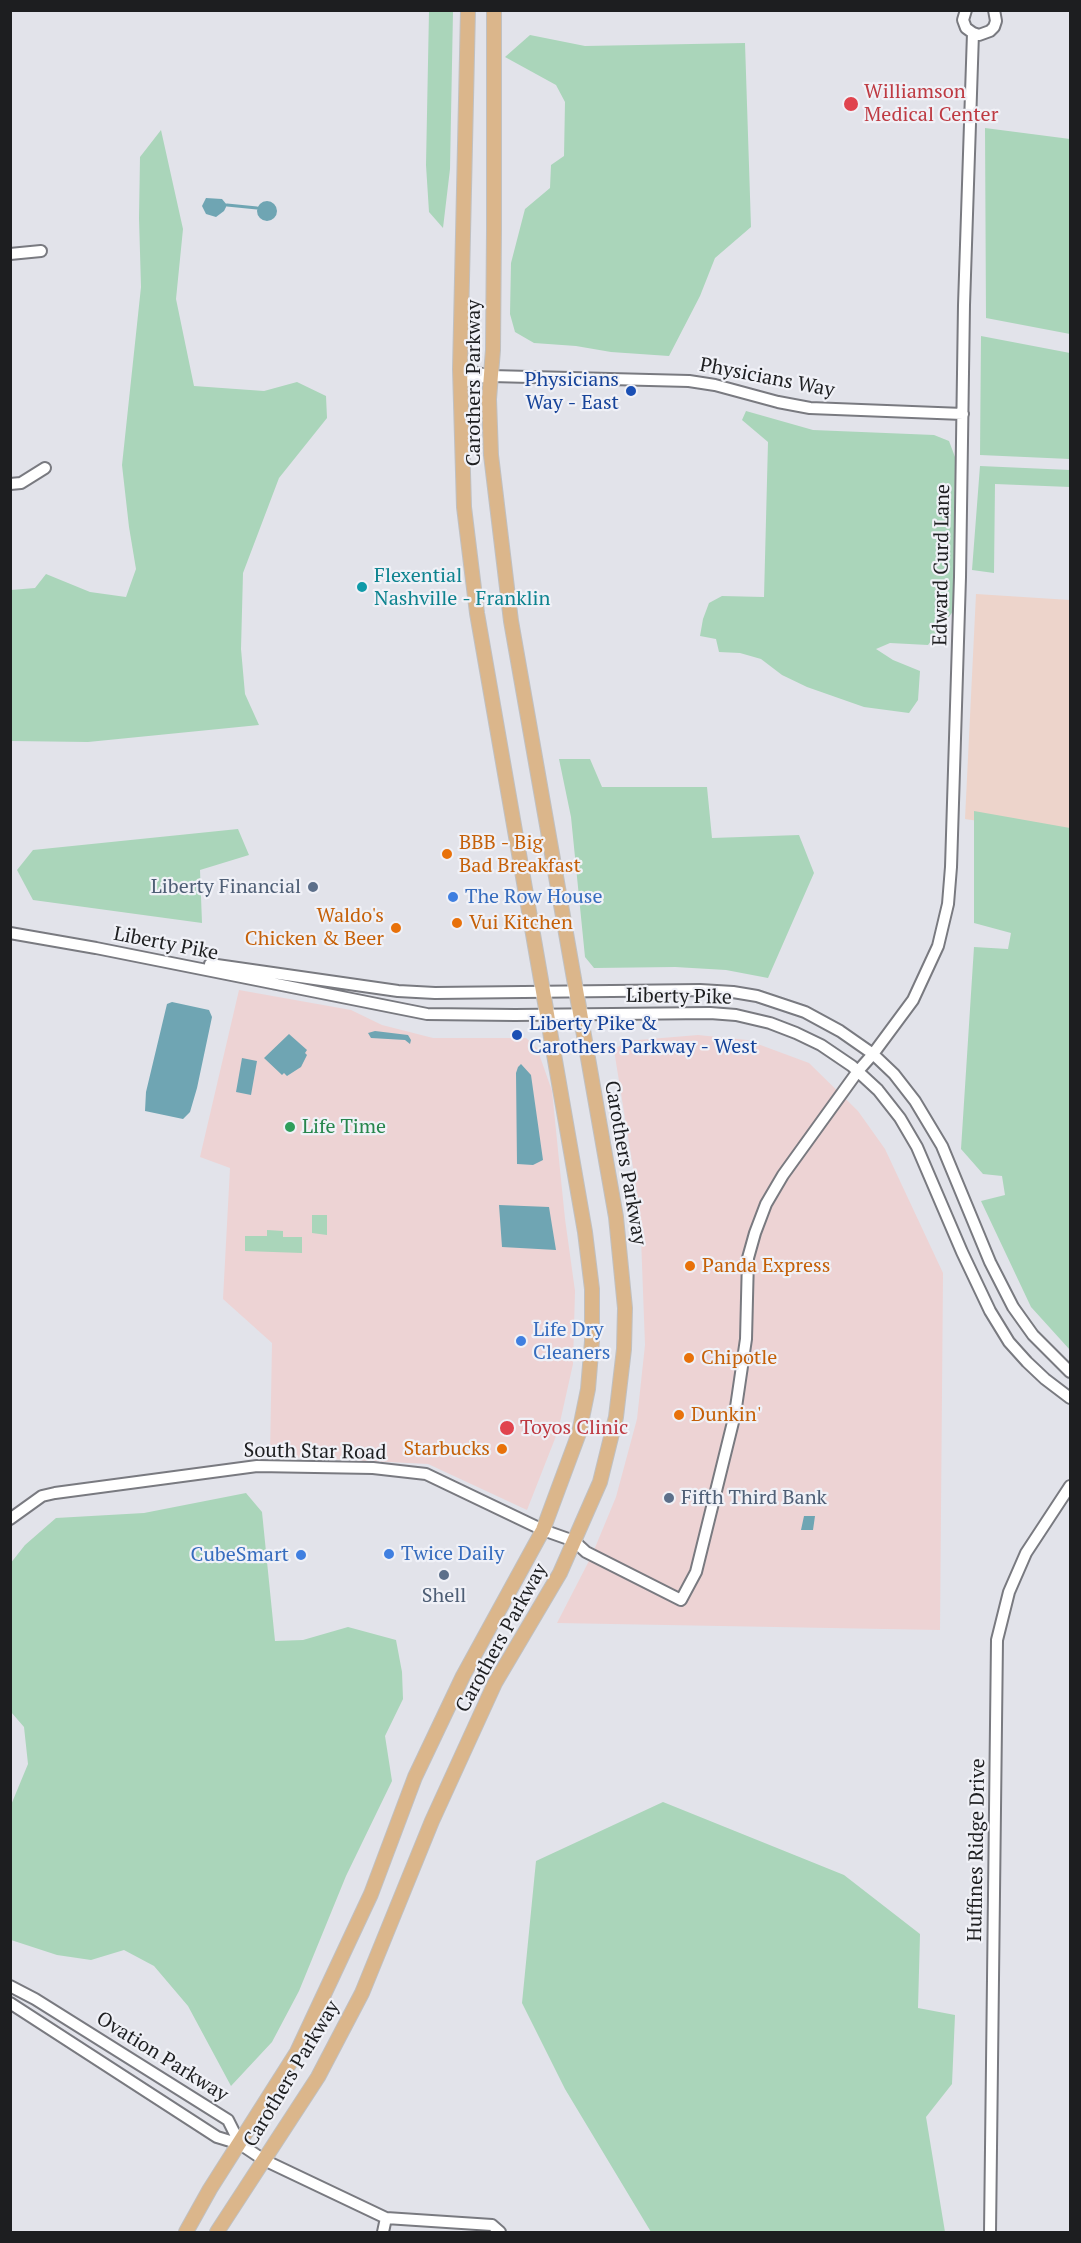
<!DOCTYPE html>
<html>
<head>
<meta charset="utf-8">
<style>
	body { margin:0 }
	#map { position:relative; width:1081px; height:2243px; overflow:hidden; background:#e2e3ea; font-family:"PT Serif",serif }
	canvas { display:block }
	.frame { position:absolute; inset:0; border:12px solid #1d1e20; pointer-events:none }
</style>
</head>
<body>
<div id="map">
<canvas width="1081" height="2243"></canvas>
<div class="frame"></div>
</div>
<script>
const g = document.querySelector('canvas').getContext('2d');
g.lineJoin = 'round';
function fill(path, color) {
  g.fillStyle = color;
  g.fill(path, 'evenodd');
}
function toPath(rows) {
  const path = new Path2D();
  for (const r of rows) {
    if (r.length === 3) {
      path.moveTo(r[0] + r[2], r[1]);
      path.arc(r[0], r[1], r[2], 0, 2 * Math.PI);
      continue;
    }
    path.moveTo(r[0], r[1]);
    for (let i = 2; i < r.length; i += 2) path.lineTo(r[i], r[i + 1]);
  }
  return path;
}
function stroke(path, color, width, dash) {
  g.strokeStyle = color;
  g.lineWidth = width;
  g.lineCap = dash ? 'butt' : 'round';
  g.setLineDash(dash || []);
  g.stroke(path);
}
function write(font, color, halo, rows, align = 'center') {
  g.font = font + ' "PT Serif",serif';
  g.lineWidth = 4.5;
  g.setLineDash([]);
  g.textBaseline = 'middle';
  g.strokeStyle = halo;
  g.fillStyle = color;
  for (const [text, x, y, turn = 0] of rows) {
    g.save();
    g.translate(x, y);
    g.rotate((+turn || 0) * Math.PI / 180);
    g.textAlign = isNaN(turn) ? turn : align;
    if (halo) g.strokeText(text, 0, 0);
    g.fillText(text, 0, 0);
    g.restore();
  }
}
fill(toPath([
	[239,990,351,1010,382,1025,433,1038,526,1038,537,1048,552,1091,565,1219,575,1291,573,1364,558,1431,527,1510,428,1464,270,1456,272,1343,223,1299,230,1168,200,1157],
	[698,1035,747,1040,809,1063,858,1111,885,1149,943,1273,940,1630,557,1623,592,1555,616,1497,637,1419,645,1345,640,1211,614,1050,626,1041]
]), '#edd3d4');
fill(toPath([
	[976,594,1070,600,1070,835,965,819]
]), '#edd4cb');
fill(toPath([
	[429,11,453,11,450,169,443,228,429,212,426,165],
	[530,35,585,46,745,43,751,227,715,258,700,296,669,356,611,352,576,346,534,343,515,332,510,314,511,263,525,209,550,188,551,165,564,156,565,102,556,85,505,57],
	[985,128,1070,139,1070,334,986,318],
	[161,130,183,229,176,299,194,386,264,391,297,382,326,396,327,418,279,478,243,573,241,649,245,694,259,725,88,742,11,741,11,590,35,588,46,574,90,592,126,597,136,569,129,527,122,465,141,287,139,218,140,157],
	[981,336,1070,353,1070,459,980,455],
	[746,411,813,430,934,435,949,441,955,457,954,610,928,645,890,643,876,649,893,660,920,671,918,700,909,713,864,707,807,687,782,675,761,659,740,653,719,652,716,639,700,636,703,619,709,603,722,596,764,597,768,442,742,420],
	[980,466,1070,470,1070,487,995,484,994,573,972,570],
	[559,759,590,759,602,787,707,787,712,838,799,835,814,873,768,978,726,970,675,967,594,968,585,957,571,817],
	[974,811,1070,828,1070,1350,1031,1307,981,1201,1005,1195,1002,1176,983,1174,961,1149,974,947,1008,949,1011,933,974,923],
	[238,829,249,855,200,870,202,923,33,900,17,870,33,850],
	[312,1215,327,1215,327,1235,312,1233],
	[267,1230,283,1231,283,1237,302,1237,302,1253,245,1251,245,1236,267,1236],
	[246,1493,262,1512,275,1641,303,1640,348,1627,396,1640,402,1672,403,1699,385,1736,392,1781,346,1876,299,1991,272,2042,231,2086,188,2006,154,1966,124,1950,91,1960,57,1955,11,1940,11,1805,28,1764,24,1727,11,1712,10,1564,25,1545,56,1518,144,1513],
	[663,1802,844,1875,920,1934,918,2008,955,2015,952,2084,926,2117,945,2232,651,2232,565,2089,522,2003,536,1861]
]), '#aad5ba');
fill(toPath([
	[206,198,222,199,227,205,224,211,216,217,206,214,202,206],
	[267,211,10],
	[172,1002,209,1010,212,1017,197,1088,190,1112,183,1119,145,1111,146,1092,167,1004],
	[375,1031,408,1035,411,1040,410,1044,405,1040,371,1038,368,1033],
	[289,1034,307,1050,305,1053,307,1055,301,1067,287,1076,284,1073,282,1075,264,1058],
	[242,1058,257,1061,251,1095,236,1092],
	[521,1064,531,1075,543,1160,533,1165,517,1164,516,1073,518,1067],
	[499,1205,549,1207,556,1250,502,1247],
	[804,1516,815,1516,813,1530,801,1530]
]), '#6fa5b3');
stroke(toPath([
	[227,205,257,208]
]), '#6fa5b3', 3);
const minor = toPath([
	[966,10,963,20,966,28,973,33,979,35,990,31,994,27,996,21,994,10],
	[10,254,41,251],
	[460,369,491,376,689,381,715,385,778,402,810,408,963,414],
	[460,383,488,376],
	[10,484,21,483,45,468],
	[10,933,96,948,427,1014,515,1015,710,1013,736,1015,770,1023,796,1033,821,1045,852,1066,878,1090,900,1118,917,1147,962,1252,990,1311,1009,1342,1027,1362,1045,1379,1070,1398],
	[210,964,398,991,435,993,700,990,733,992,757,996,805,1012,840,1031,873,1054,894,1074,915,1101,942,1146,990,1262,1013,1307,1033,1335,1070,1372],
	[10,1519,42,1496,55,1493,257,1466,373,1468,426,1474,543,1530,574,1541,586,1552,681,1600,696,1572,735,1414,746,1339,748,1258,755,1233,766,1204,783,1175,858,1071,873,1054,913,1000,938,946,948,904,951,867,960,577,964,305,973,33],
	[10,1986,35,1999,228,2120,240,2144],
	[10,2003,217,2137,240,2144,264,2160,386,2218,492,2225,500,2232],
	[383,2232,386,2218],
	[990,2232,997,1640,1009,1592,1026,1553,1070,1486]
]);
const major = toPath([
	[186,2232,210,2189,297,2052,371,1894,415,1777,463,1676,543,1530,579,1433,588,1389,592,1341,592,1289,585,1232,477,613,464,507,460,369,468,10],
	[217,2232,318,2077,362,1993,432,1821,495,1683,560,1573,600,1482,616,1417,624,1349,625,1308,616,1217,511,621,491,455,489,399,493,350,494,230,494,10]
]);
stroke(minor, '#797a80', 14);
stroke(major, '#c0c0c1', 16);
stroke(minor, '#fff', 10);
stroke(major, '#dbb68b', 14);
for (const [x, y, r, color] of [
	[851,104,8,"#e0444e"],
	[631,391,6,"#1a4fb4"],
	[362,587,6,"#0f9aa8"],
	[447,854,6,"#e8710a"],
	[313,887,6,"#5c6f8a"],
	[453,897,6,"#3f7fe0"],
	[457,923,6,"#e8710a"],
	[396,928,6,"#e8710a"],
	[517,1035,6,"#1a4fb4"],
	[290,1127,6,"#2e9e5b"],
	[690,1266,6,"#e8710a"],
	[521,1341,6,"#3f7fe0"],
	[689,1358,6,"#e8710a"],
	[679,1415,6,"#e8710a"],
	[507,1428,8,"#e0444e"],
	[502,1449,6,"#e8710a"],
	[669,1498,6,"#5c6f8a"],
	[389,1554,6,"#3f7fe0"],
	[301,1555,6,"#3f7fe0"],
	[444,1575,6,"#5c6f8a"]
]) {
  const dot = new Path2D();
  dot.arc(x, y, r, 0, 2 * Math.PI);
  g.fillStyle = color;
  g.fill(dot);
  stroke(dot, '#f0f1f7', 2);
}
write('20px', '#be3a42', '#f0f1f7', [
	["Williamson",864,92],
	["Medical Center",864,115],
	["Toyos Clinic",520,1428]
], 'left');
write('20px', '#1d1e20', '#f0f1f7', [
	["Physicians Way",767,378,11],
	["Carothers Parkway",474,383,-90],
	["Edward Curd Lane",942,565,-89],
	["Liberty Pike",166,944,11],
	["Liberty Pike",679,997,1],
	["Carothers Parkway",625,1163,80],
	["South Star Road",315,1452,1],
	["Carothers Parkway",502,1638,-61],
	["Huffines Ridge Drive",977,1850,-89],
	["Ovation Parkway",162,2057,32],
	["Carothers Parkway",292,2074,-59]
]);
write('20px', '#164399', '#f0f1f7', [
	["Physicians",619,380],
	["Way - East",619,403],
	["Liberty Pike &",529,1024,"left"],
	["Carothers Parkway - West",529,1047,"left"]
], 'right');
write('20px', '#0d838f', '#f0f1f7', [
	["Flexential",374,576],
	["Nashville - Franklin",374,599]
], 'left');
write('20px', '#c56008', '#f0f1f7', [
	["BBB - Big",459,843],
	["Bad Breakfast",459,866],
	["Waldo's",384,916,"right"],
	["Chicken & Beer",384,939,"right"],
	["Vui Kitchen",469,923],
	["Panda Express",702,1266],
	["Chipotle",701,1358],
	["Dunkin'",691,1415],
	["Starbucks",490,1449,"right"]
], 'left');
write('20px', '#4e5e75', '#f0f1f7', [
	["Liberty Financial",301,887],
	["Fifth Third Bank",681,1498,"left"],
	["Shell",444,1596,"center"]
], 'right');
write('20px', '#366cbe', '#f0f1f7', [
	["The Row House",465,897],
	["Life Dry",533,1330],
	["Cleaners",533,1353],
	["Twice Daily",401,1554],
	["CubeSmart",289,1555,"right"]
], 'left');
write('20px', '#27864d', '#f0f1f7', [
	["Life Time",302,1127]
], 'left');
</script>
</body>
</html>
